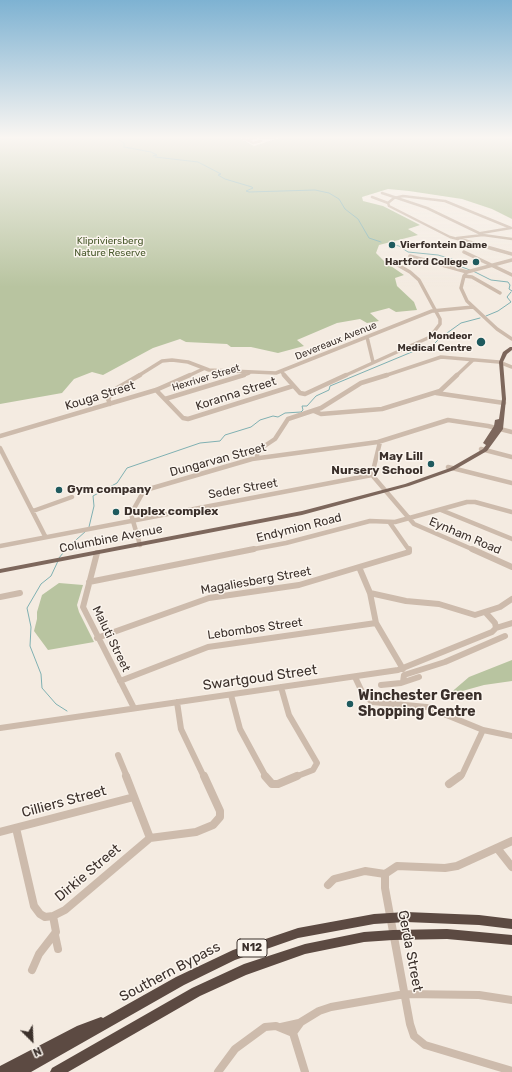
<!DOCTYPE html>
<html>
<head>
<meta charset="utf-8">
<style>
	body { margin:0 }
	#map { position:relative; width:512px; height:1072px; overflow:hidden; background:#f4ebe1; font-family:Rubik,sans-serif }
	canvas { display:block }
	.north { position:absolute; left:12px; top:1020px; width:40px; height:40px; -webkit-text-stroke:3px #fbf5ee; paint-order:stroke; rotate:156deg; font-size:11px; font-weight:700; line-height:16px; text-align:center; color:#3b302b }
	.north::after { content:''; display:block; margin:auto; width:14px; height:18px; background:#3b302b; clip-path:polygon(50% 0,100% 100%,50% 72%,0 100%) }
</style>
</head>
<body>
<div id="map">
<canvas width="512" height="1072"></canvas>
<div class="north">N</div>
</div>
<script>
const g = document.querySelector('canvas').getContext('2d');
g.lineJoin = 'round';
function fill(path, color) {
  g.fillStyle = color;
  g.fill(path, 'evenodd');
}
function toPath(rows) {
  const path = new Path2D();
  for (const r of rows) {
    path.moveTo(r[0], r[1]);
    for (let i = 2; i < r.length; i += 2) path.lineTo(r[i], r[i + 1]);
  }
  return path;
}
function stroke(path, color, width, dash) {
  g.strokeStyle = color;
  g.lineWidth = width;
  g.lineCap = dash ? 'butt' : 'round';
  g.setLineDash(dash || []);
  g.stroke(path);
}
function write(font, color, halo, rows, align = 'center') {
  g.font = font + ' Rubik,sans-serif';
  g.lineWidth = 3;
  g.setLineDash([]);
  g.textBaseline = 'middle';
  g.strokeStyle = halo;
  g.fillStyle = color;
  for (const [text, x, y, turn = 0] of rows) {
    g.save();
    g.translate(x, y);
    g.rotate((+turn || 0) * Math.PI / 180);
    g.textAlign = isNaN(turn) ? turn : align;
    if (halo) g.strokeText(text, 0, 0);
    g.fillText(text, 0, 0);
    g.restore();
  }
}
fill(toPath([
	[0,137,238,137,254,146,282,137,512,137,512,219,492,209,462,199,409,191,388,189,362,197,363,201,383,206,420,225,408,229,418,235,379,245,376,253,385,262,404,275,395,278,397,286,414,302,417,310,396,312,389,308,370,313,379,321,367,323,360,319,337,323,297,340,304,346,278,353,251,347,231,347,227,344,186,342,180,339,153,348,103,375,92,372,74,379,62,393,0,404],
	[59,583,83,585,77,605,79,612,94,642,48,650,34,631,37,619,37,612,42,595],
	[512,660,512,681,484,685,448,695,469,677]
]), '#b8c4a0');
stroke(toPath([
	[114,137,124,143,124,146],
	[124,147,151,152,157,155,153,156],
	[155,157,198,162,221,174,218,175,225,179,252,187,253,188,246,191,249,192,315,190,329,193,339,199,345,209,358,219,369,238,381,242],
	[390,244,399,246,408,252,438,255,455,260,459,266,470,270],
	[473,271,491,280,508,282,510,285,509,289,512,291],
	[486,316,498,311,511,302,507,297,511,292],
	[89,527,94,506,93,496,117,483,127,468,200,443,220,441,225,435,251,427,260,420,273,416,278,417,285,413,301,412,303,410,302,406,307,406,316,396,329,390,330,386,419,349,431,347,440,338,461,323,480,318],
	[59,558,67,548,86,531],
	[58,561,51,576,41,584,27,608,31,627,30,646,41,674,42,688,56,704,67,711]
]), '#7fb0b2', 1);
stroke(toPath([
	[241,137,253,143,261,141],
	[248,140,258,137],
	[382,193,427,208,483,235],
	[372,197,388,203],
	[481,233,511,228],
	[457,238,483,235,512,239],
	[465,241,450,237,389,206,388,203,394,198,403,196,445,201,511,228]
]), '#cdbbac', 2.5);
stroke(toPath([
	[462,240,512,254],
	[464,252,512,275],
	[410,256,467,272],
	[512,260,467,272,464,276,461,288,467,301,497,329,512,339],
	[464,276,472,277,500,293],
	[367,337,373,362],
	[281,371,285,376],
	[138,376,162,361,172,360,188,362,209,370,276,373,432,311,473,307],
	[188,376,203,369],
	[241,376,249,373],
	[344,376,430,337,440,324,440,319,419,280,410,272,396,264],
	[384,376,441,357,499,362,512,367],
	[456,376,473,360]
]), '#cdbbac', 3.5);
stroke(toPath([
	[284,375,300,393,305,394,346,375],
	[156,390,183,418,188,419,293,386],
	[436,393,504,403],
	[165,399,244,375],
	[110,404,108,399,114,390,140,375],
	[314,411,321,414,382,409,440,391,457,375],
	[0,436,156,390,190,375],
	[380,442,372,475,414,524,474,550],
	[0,448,45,536],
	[481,449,512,457],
	[257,458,257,451,275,439,288,419,321,408,361,383,387,375],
	[448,467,512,483],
	[441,510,512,539],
	[33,511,72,497],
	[390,523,409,550],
	[140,545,131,514,142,494,149,489,252,459,378,442,448,420,488,426,512,432],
	[0,546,372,475],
	[249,550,286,543,370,521,395,522,467,502,475,502,512,512]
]), '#cdbbac', 4.5);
stroke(toPath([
	[472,549,512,567],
	[97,553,83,607,134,708],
	[359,567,370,593,376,623,403,669],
	[89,582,254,549],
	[370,593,406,601,439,604,475,615,500,607,512,599],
	[0,597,20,593],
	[496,628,512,623],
	[97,638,209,598,299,585,409,552,409,549],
	[355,677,363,694,372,702,427,707,483,730,512,736],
	[120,681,208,647,376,623],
	[403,682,404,675,445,662,505,636],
	[381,685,401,683,419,677],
	[281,687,289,715,317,763,313,770,295,777],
	[231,695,240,729,266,777],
	[177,702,181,729,204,777],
	[0,728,398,670,492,632,496,628,495,623,486,613],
	[118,755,127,777],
	[459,777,462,775,483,730]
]), '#cdbbac', 6);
stroke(toPath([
	[126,776,150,838],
	[265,776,272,784,278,784,297,776],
	[449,784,460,776],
	[16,828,34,906,40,914,45,917,53,916,65,910,150,838],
	[0,832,134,797],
	[150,838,196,832,213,825,220,817,220,811,204,776],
	[497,848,512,867],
	[385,874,385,888,410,1024,414,1036,425,1045,512,1071],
	[385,874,397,866,445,868,457,866,512,841],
	[328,885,334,879,365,871,385,874],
	[55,935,58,949],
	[32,970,39,954,56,932,53,916],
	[281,1027,299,1023],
	[293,1033,301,1022,319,1011,331,1007,405,994,479,995,512,1000],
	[293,1033,305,1072],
	[218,1072,235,1049,265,1027,276,1026,293,1033]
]), '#cdbbac', 8);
fill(toPath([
	[510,347,512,347,512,350,507,354,503,362,506,399,503,429,487,451,454,470,409,486,302,515,0,573,0,569,302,511,405,484,450,468,483,449,486,445,483,443,494,426,495,420,499,419,502,399,499,362,503,352,510,347]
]), '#7d675c');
fill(toPath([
	[406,912,479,915,512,919,512,929,479,925,406,922,374,924,298,938,235,960,184,985,31,1072,0,1072,0,1066,77,1026,101,1017,103,1018,176,977,233,950,298,928,374,914,406,912],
	[447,929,512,935,512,945,447,939,393,940,364,942,305,954,246,975,200,996,68,1072,50,1072,52,1068,192,988,244,964,305,944,364,932,393,930,447,929]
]), '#5c4a42');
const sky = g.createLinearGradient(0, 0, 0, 287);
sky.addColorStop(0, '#7eb2d2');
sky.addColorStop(0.48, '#faf6f2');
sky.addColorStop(1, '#faf6f200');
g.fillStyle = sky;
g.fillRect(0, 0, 512, 287);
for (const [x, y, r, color] of [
	[392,245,4,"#1f5a5e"],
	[476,262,4,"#1f5a5e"],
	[481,342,5,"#1f5a5e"],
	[431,464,4,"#1f5a5e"],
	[59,490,4,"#1f5a5e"],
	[116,512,4,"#1f5a5e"],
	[350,704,4,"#1f5a5e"]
]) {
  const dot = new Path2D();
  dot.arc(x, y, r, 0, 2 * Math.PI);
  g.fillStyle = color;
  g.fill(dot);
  stroke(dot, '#fbf5ee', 1.5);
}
write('10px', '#4a5a2e', '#fbf5ee', [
	["Klipriviersberg",110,241],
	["Nature Reserve",110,253]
]);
write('bold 10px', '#3b302b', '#fbf5ee', [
	["Vierfontein Dame",400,245,"left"],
	["Hartford College",468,262],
	["Mondeor",472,336],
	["Medical Centre",472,348]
], 'right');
write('10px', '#3b302b', '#fbf5ee', [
	["Devereaux Avenue",336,341,-22],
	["Hexriver Street",206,378,-17]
]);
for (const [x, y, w] of [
	[252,948,30]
]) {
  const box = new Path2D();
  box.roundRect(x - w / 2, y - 9, w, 18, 3);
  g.fillStyle = '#fbf5ee';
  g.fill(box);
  stroke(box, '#3b302b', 1);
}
write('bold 11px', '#3b302b', null, [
	["N12",252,948]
]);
write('12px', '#3b302b', '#fbf5ee', [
	["Koranna Street",236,394,-18],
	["Kouga Street",100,396,-17],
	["Dungarvan Street",218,460,-15],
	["Seder Street",243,489,-10],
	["Endymion Road",299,528,-14],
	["Eynham Road",465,536,23],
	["Columbine Avenue",111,539,-11],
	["Magaliesberg Street",256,581,-10],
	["Lebombos Street",255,629,-8],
	["Maluti Street",111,639,64]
]);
write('bold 12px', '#3b302b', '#fbf5ee', [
	["May Lill",423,457,"right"],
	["Nursery School",423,471,"right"],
	["Gym company",67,490],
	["Duplex complex",124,512]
], 'left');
write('14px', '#3b302b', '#fbf5ee', [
	["Swartgoud Street",260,678,-8],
	["Cilliers Street",64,802,-15],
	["Dirkie Street",88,873,-40],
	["Gerda Street",410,951,79],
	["Southern Bypass",170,972,-28]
]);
write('bold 14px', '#3b302b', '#fbf5ee', [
	["Winchester Green",358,696],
	["Shopping Centre",358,712]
], 'left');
</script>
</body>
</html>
